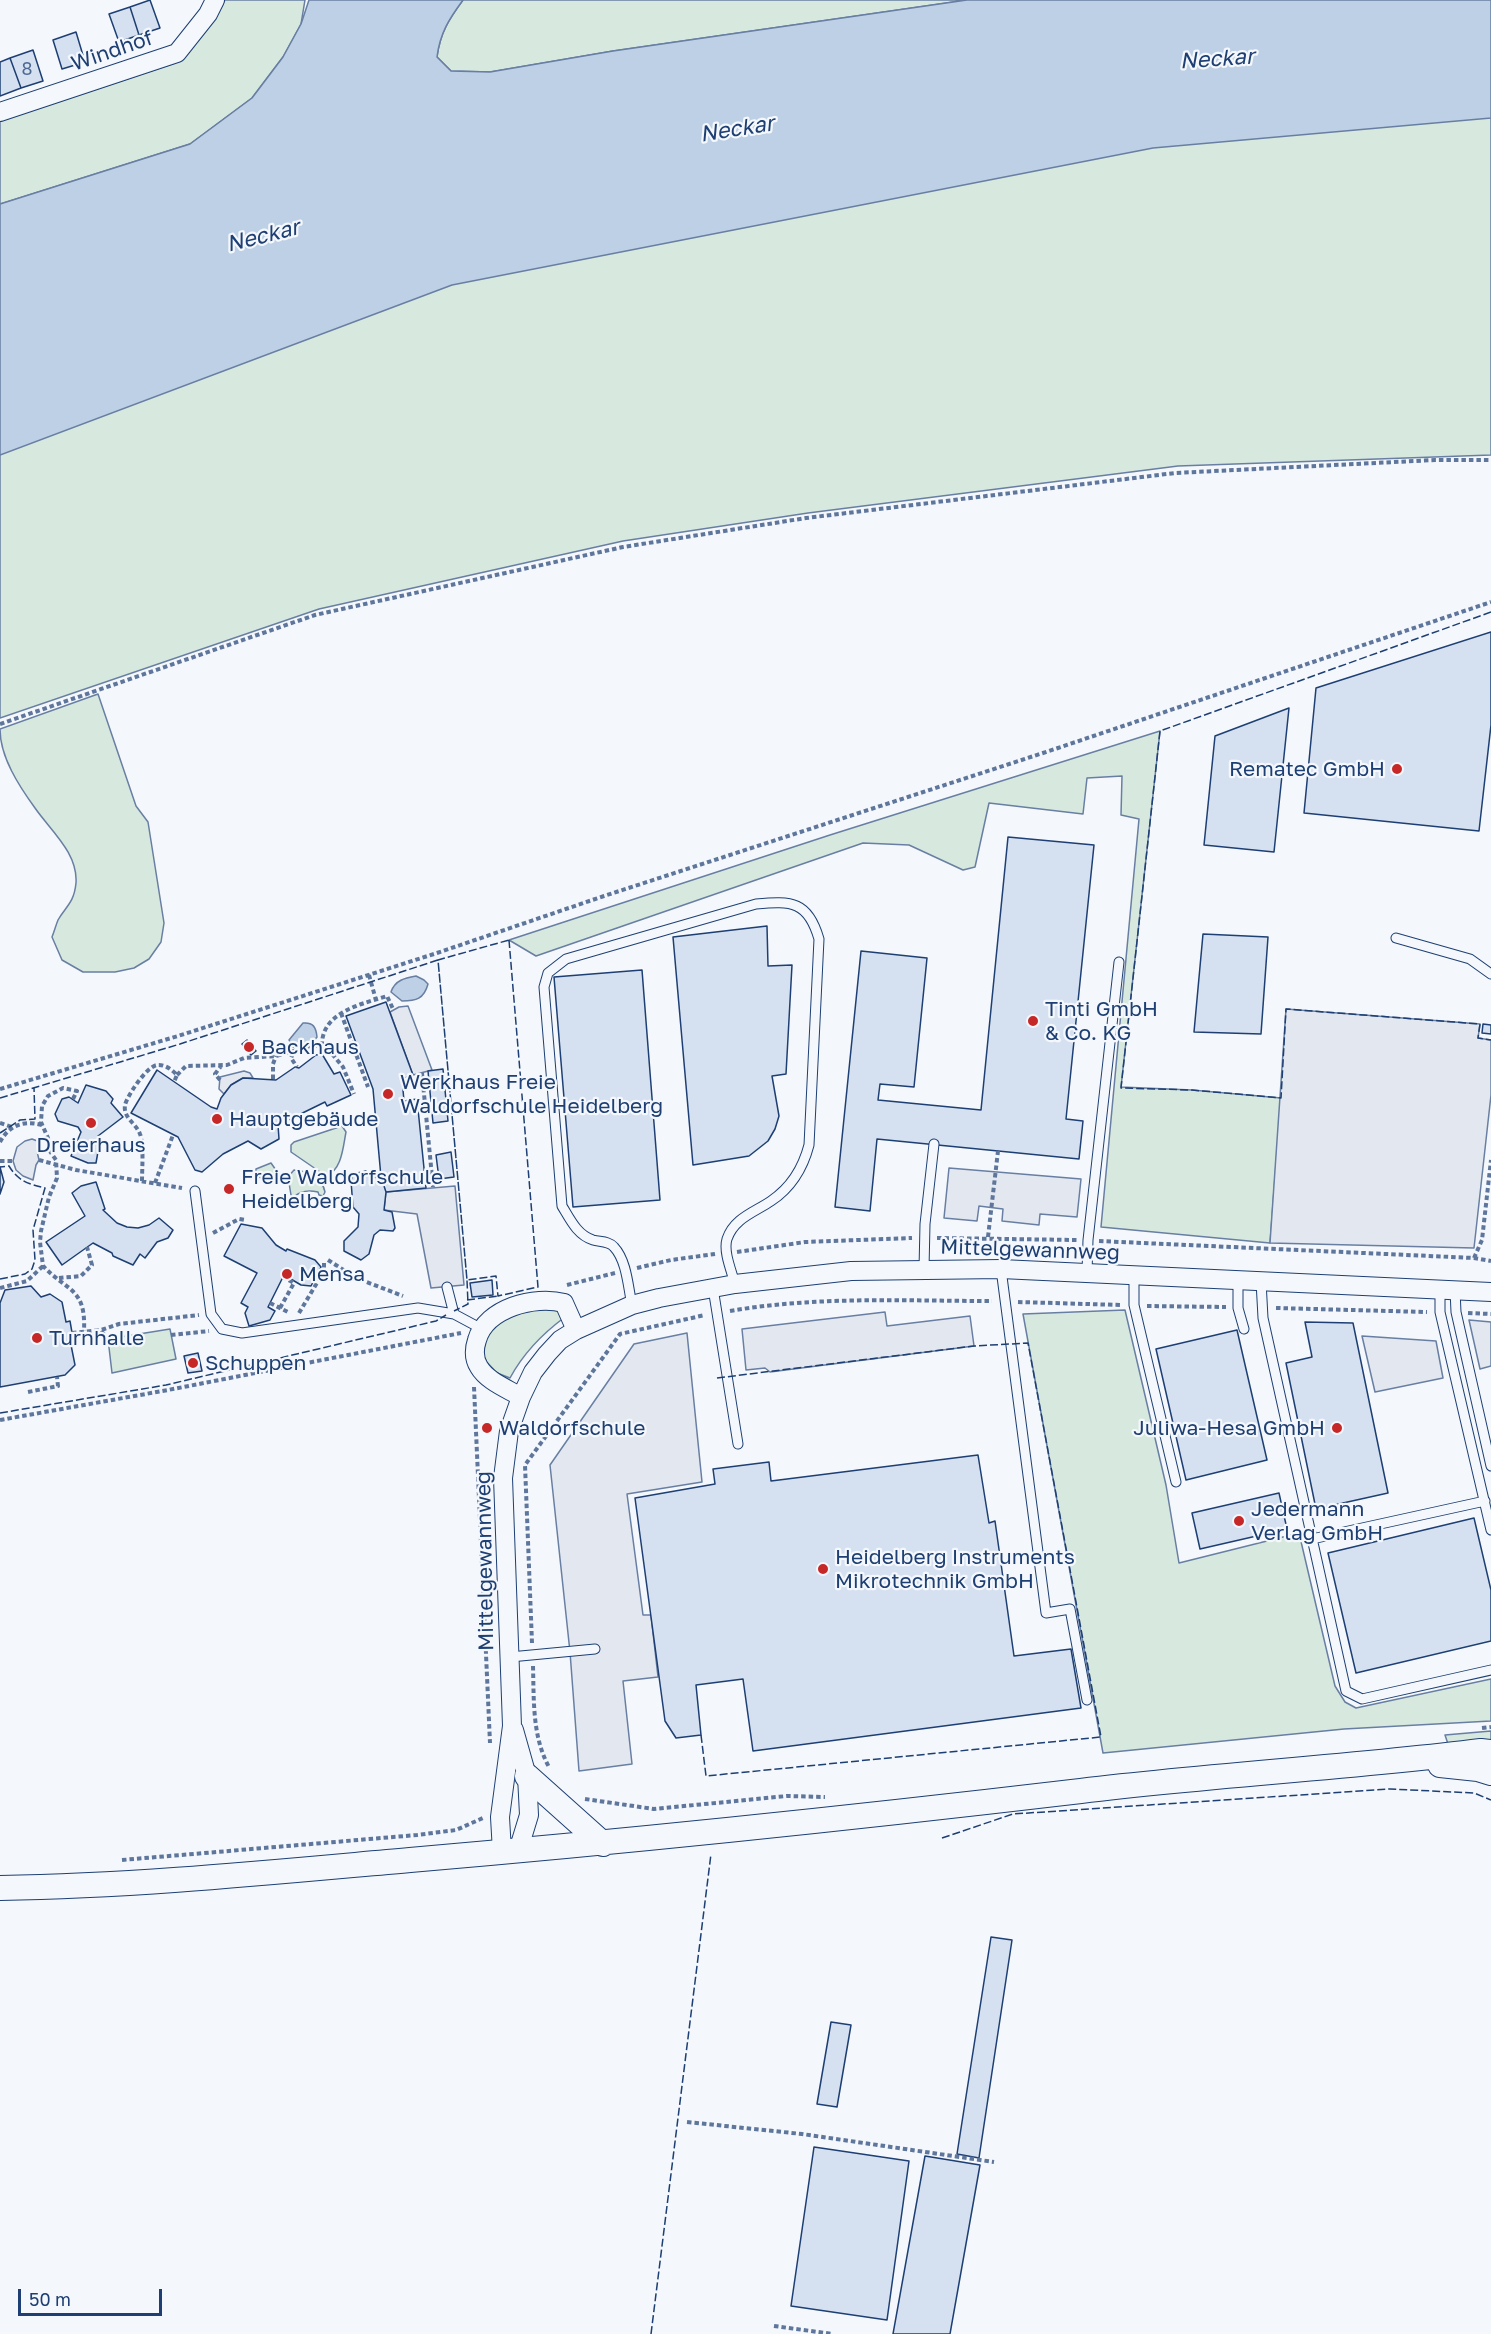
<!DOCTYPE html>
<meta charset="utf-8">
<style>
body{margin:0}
#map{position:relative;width:1491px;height:2334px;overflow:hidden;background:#f4f7fb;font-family:"Golos Text",sans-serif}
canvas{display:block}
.scale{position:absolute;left:18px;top:2289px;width:144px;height:27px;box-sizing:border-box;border:3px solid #1d3f73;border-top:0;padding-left:8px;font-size:18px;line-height:21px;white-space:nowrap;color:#1d3f73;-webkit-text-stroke:4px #f4f7fb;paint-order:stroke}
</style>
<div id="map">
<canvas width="1491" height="2334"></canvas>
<div class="scale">50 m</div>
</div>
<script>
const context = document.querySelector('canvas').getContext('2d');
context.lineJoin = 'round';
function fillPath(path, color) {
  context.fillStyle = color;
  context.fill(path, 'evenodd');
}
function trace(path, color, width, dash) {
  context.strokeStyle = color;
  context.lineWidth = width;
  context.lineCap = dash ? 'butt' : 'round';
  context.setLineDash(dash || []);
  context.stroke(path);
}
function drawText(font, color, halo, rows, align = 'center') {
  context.font = font + ' "Golos Text",sans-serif';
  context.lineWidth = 4.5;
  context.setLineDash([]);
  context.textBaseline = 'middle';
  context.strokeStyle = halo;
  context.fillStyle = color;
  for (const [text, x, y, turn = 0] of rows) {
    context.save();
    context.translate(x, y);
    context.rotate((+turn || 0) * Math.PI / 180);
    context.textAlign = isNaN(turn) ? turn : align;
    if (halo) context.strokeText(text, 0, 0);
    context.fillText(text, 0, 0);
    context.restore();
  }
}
const green = new Path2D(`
 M225,0H305L301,24L283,57L252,98L190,144L0,204V121L175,63C195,45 213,25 225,0Z
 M463,0H967L613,51L490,72L451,71L437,57C440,33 449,19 463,0Z
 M1491,27V455L1178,466L808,513L623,541L319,609L0,718V323Z
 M98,694L136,806L148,822L164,923L161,942L149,959L134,968L115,972H83L62,960L52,937C54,932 56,925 58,920C66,906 74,903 76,883C78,853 51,831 35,808C19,786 0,757 0,729Z
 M1160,731L1121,1087L1192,1090L1281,1098L1270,1243L1101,1227L1139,819L1121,815L1122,776L1087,778L1083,814L989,803L975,867L963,870L909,845L863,843L536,956L509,940L830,835Z
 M342,1126L346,1132C343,1147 342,1170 326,1176L291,1152V1145L294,1142Z
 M271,1163L278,1173L276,1179L268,1182L256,1175V1169Z
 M294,1170C308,1171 322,1177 325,1192L323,1196L319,1195L318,1192C309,1190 301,1190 294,1197L291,1195L288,1177Z
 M543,1307L559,1309L565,1317C542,1334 524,1352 510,1378L497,1373L483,1358L486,1333L503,1318Z
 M1125,1310L1166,1485L1179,1563L1299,1533L1335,1686L1345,1702L1356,1708L1491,1679V1721L1344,1729L1103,1753L1023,1314Z
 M170,1329L176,1359L112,1373L108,1339Z
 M1491,1731V1743L1448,1744L1445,1735Z`);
const parking = new Path2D(`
 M408,1006L432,1070L413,1075L390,1012L399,1007Z
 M1286,1009L1480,1024L1478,1038L1491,1040V1095L1474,1248L1270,1243Z
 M244,1071L250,1073L253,1078H243L231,1085L224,1094L219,1089L220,1077Z
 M32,1139L40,1142L37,1151L39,1160L36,1165L33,1180L23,1176L16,1170L13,1161L17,1147L25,1141Z
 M949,1168L1081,1179L1077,1217L1040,1214L1039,1225L1002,1221L1003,1209L979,1206L977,1221L944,1218Z
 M455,1186L464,1285L431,1288L417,1214L384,1210L386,1192Z
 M885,1312L887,1326L970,1316L974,1346L770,1372L765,1368L746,1370L742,1329Z
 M1469,1320L1491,1322V1366L1480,1369Z
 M687,1333L702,1482L627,1494L643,1615H651L658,1677L623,1681L632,1764L579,1771L570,1652L550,1465L634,1344Z
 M1362,1336L1436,1341L1443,1378L1375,1392Z`);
const water = new Path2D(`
 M309,0H463C449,19 440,33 437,57L451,71L490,72L613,51L967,0H1491V118L1153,148L452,285L0,455V204L190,144L252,98L283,57L301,24Z
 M416,976L424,980L428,984C424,999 416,1001 402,1001L391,992C395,980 405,978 416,976Z
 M303,1023C313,1022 316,1027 317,1037C312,1044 301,1049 293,1047L289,1040Z`);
const building = new Path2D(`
 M150,0L160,28L139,35L130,7Z
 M130,7L139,35L119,42L109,14Z
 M76,32L85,62L62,69L53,40Z
 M33,50L43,81L21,88L10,58Z
 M10,58L21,88L0,96V62Z
 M1491,632V725L1479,831L1304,813L1316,688Z
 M1289,708L1274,852L1204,845L1215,736Z
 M1008,837L1094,845L1066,1119L1083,1121L1079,1159L877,1139L870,1211L835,1207L861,951L927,958L914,1087L880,1084L878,1100L981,1110Z
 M767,926L768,966L792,965L786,1074L772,1076L779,1116L775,1129L768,1141L749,1156L693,1165L673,937Z
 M1203,934L1268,937L1261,1034L1194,1032Z
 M642,970L660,1200L573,1207L554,977Z
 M386,1002L413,1075L402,1079L404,1101L417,1099L426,1188L386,1192L381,1177L373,1089L346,1016Z
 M1483,1024L1491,1025V1034L1482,1033Z
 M247,1040L256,1051L251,1055L242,1044Z
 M322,1054L334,1074L340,1072L351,1095L327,1106L325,1102L278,1125L279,1139L261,1149L248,1141L223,1154L202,1172L195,1170L178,1137L131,1113L157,1070L211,1107L217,1109L221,1098L231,1085L243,1078L276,1080L295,1067L299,1068L316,1055Z
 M443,1069L448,1121L433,1123L428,1071Z
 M86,1085L106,1091L113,1099L111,1103L123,1117L98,1136L99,1146L96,1163H88L71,1156L81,1132L78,1127L58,1121L55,1114L62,1099L69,1097L78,1103Z
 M451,1152L454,1177L439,1179L436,1155Z
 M0,1167L4,1182L0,1194Z
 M366,1171L371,1177H381L386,1192L384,1210L392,1212L395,1228L393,1231L380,1230L374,1235L369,1254L361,1260L344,1251V1241L358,1227L359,1214L353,1207L351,1181L353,1174Z
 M96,1182L105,1209L103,1210L117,1223L127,1227L138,1228L149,1225L159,1218L173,1230L168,1238L157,1242L145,1258L140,1254L133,1265L113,1256L112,1253L93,1243L62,1265L46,1242L85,1216L72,1193L81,1186Z
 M241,1224L262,1228L276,1245L286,1251L287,1249L315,1260L321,1267L311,1286L301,1285L284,1275L268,1307L275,1311L270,1320L249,1326L245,1313L248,1307L241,1303L257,1273L224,1256Z
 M492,1280L493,1295L472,1297L470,1283Z
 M31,1286L41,1297L50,1294L62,1302L66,1322L70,1321L74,1344L71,1345L75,1365L65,1375L0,1387V1303L5,1290Z
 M1305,1322L1353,1323L1388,1493L1316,1509L1286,1363L1312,1357Z
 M1237,1330L1267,1460L1186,1480L1156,1349Z
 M198,1353L202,1371L188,1373L184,1356Z
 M978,1455L989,1523L995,1521L1014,1656L1071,1649L1081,1708L753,1751L743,1679L696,1685L701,1735L676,1738L665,1721L635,1498L715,1484L713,1469L769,1462L771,1481Z
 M1279,1493L1287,1529L1200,1549L1192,1513Z
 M1474,1518L1491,1590V1641L1356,1673L1328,1553Z
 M991,1937L1012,1940L979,2158L957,2154Z
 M831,2022L851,2025L837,2107L817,2104Z
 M814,2147L909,2161L887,2320L791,2306Z
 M925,2156L980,2165L950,2334H893Z`);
const path = new Path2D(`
 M0,724L315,615L623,547L806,518L1175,473L1435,460H1491
 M369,975L376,1000
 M341,1013L368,1087
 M322,1046C321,1012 362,1004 387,996L393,1009
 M293,1053L291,1058L297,1067
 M422,1073L433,1187
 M177,1075L186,1066L227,1065L244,1058L276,1056L314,1045L322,1046L328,1049L343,1067L354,1094
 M273,1079V1064L276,1056
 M220,1080L215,1074L221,1066
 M0,1089L178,1036L437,953L604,896L1043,753L1491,602
 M73,1099L77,1091L63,1088L48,1096L42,1106L41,1122L48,1138L49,1150L56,1160L57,1178L49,1197L41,1231L40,1242L43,1266C68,1292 86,1288 84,1331
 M0,1123L12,1127
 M0,1142C9,1125 24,1120 42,1125
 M39,1160L76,1170L182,1188
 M0,1161H13
 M142,1181C142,1169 144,1144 140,1134C136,1123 123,1118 125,1105C127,1096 147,1066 157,1065C165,1064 172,1070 177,1075L174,1082
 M155,1183L173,1135
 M213,1233L239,1219L245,1220
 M988,1237L998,1151
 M937,1238L1077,1240
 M1099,1241L1474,1258L1491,1261
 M737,1252L805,1242L912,1238
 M1474,1258L1482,1240L1491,1160
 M328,1260L356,1278L403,1296
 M637,1268L671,1260L715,1254
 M59,1278L81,1276L92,1265L87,1247
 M567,1285L615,1273
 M0,1288L27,1281L43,1266
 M1018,1302L1121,1305
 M270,1303L288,1312
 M1147,1306L1226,1307
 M280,1308L294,1283L283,1277
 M1276,1308L1427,1312
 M730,1311C816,1296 906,1301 992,1301
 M299,1313L324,1271V1263
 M1468,1313L1491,1314
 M101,1331L108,1339
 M72,1333L101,1330L119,1324L199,1315
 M171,1335L209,1331
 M474,1387L490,1743
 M28,1392L58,1386L57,1377
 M0,1420L168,1390L461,1333
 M532,1643L525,1465L620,1334L705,1315
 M533,1666C534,1700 532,1736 549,1767
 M1482,1728L1491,1727
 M585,1799L654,1809L787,1796L825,1797
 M122,1860L417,1835L456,1830L483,1818
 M687,2122L802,2134L994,2162
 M774,2326L833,2334`);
const service = new Path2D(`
 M1396,938L1470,959L1491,974
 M195,1191L211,1314L222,1329L242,1333L418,1308L454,1314L482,1329
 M924,1269L925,1224L934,1144
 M1001,1269L1046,1613L1070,1609L1087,1700
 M1087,1273L1088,1240L1119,962
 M1134,1275V1305L1176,1482
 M1238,1280V1308L1244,1329
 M1261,1281L1263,1318L1346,1691L1362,1699L1491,1670
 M447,1287L454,1314
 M713,1288L738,1444
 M1440,1289V1312L1491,1530
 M1455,1290L1456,1312L1491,1466
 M632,1305C628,1287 627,1261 614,1247C609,1241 600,1242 593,1240C577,1235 570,1219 562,1206L544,987L548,973L566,959L756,904C792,901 808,901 819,939L809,1145C803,1168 792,1187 771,1201C755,1212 734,1218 727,1239C723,1252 732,1272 735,1284
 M1312,1539L1485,1501
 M510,1657L595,1649`);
const minor = new Path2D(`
 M0,112L177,53L208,14L215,0
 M521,1397C508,1389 487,1381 479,1367C474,1359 474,1349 477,1340C486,1308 535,1295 564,1303L576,1330
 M514,1730L527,1776L529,1815L518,1851
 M502,1852L500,1817L512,1726L503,1478L509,1431L521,1397L533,1372L547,1354L560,1340L576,1330L632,1305L659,1298L735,1284L851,1271L1001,1269L1491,1292`);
const secondary = new Path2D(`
 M1440,1765L1478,1769L1491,1773
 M527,1776L603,1844
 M0,1888C136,1886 274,1872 410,1860C631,1841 851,1818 1072,1792C1208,1775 1345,1768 1481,1751L1491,1752`);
const fence = new Path2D(`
 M1491,612L1160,731L1121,1088L1192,1090L1281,1098L1286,1009L1480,1024L1478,1038L1491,1040
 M509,940L538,1287L498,1296L496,1276L467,1280L438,960Z
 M0,1098L180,1044L438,960L467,1280L468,1304L454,1311
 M0,1133L20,1120L35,1119L34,1088
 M0,1279L25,1274L32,1269L35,1260L33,1230L45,1188C28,1184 18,1181 9,1166L0,1167
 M467,1300L498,1296
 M0,1413L166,1385L436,1321L446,1315
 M701,1735L706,1776L1101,1737L1028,1343L974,1346L717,1378
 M942,1838L1013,1814L1390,1789L1474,1793L1491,1800
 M651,2334L711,1854`);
const markers = [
 [1397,769,6,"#c62828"],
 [1033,1021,6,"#c62828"],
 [249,1047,6,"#c62828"],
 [388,1094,6,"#c62828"],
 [217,1119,6,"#c62828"],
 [91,1123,6,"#c62828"],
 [229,1189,6,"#c62828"],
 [287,1274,6,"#c62828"],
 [37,1338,6,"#c62828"],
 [193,1363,6,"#c62828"],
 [487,1428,6,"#c62828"],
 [1337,1428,6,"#c62828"],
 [1239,1521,6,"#c62828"],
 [823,1569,6,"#c62828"]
];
const numberNames = [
 ["8",27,69]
];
const streetNames = [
 ["Windhof",112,51,-19],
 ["Mittelgewannweg",1030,1250,2],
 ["Mittelgewannweg",485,1561,-91]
];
const poiNames = [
 ["Rematec GmbH",1385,769,"right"],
 ["Tinti GmbH",1045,1009],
 ["& Co. KG",1045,1033],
 ["Backhaus",261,1047],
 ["Werkhaus Freie",400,1082],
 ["Waldorfschule Heidelberg",400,1106],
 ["Hauptgebäude",229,1119],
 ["Dreierhaus",91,1145,"center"],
 ["Freie Waldorfschule",241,1177],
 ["Heidelberg",241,1201],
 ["Mensa",299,1274],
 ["Turnhalle",49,1338],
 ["Schuppen",205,1363],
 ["Waldorfschule",499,1428],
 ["Juliwa-Hesa GmbH",1325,1428,"right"],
 ["Jedermann",1251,1509],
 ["Verlag GmbH",1251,1533],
 ["Heidelberg Instruments",835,1557],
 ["Mikrotechnik GmbH",835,1581]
];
const waterNames = [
 ["Neckar",1217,59,-4],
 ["Neckar",737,129,-9],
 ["Neckar",263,236,-14]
];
fillPath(green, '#d7e8df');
trace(green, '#687fa3', 1.5);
fillPath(parking, '#e3e8f0');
trace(parking, '#687fa3', 1.5);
fillPath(water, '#bed0e5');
trace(water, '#687fa3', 1.5);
fillPath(building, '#d5e0f0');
trace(building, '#1d3f73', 1.5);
trace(service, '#1d3f73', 11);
trace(minor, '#1d3f73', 20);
trace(secondary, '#1d3f73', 26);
trace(path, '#5e769c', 4, [4.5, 3]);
trace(service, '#f4f7fb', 9);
trace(minor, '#f4f7fb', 18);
trace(secondary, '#f4f7fb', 24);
trace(fence, '#1d3f73', 1.5, [8, 3]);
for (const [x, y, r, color] of markers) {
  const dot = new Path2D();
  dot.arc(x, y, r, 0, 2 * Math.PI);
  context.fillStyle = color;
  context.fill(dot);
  trace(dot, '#f4f7fb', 2);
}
drawText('18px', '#4b6792', null, numberNames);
drawText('21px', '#1d3f73', '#f4f7fb', streetNames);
drawText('21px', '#1d3f73', '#f4f7fb', poiNames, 'left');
drawText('italic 22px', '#1d3f73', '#f4f7fb', waterNames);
</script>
